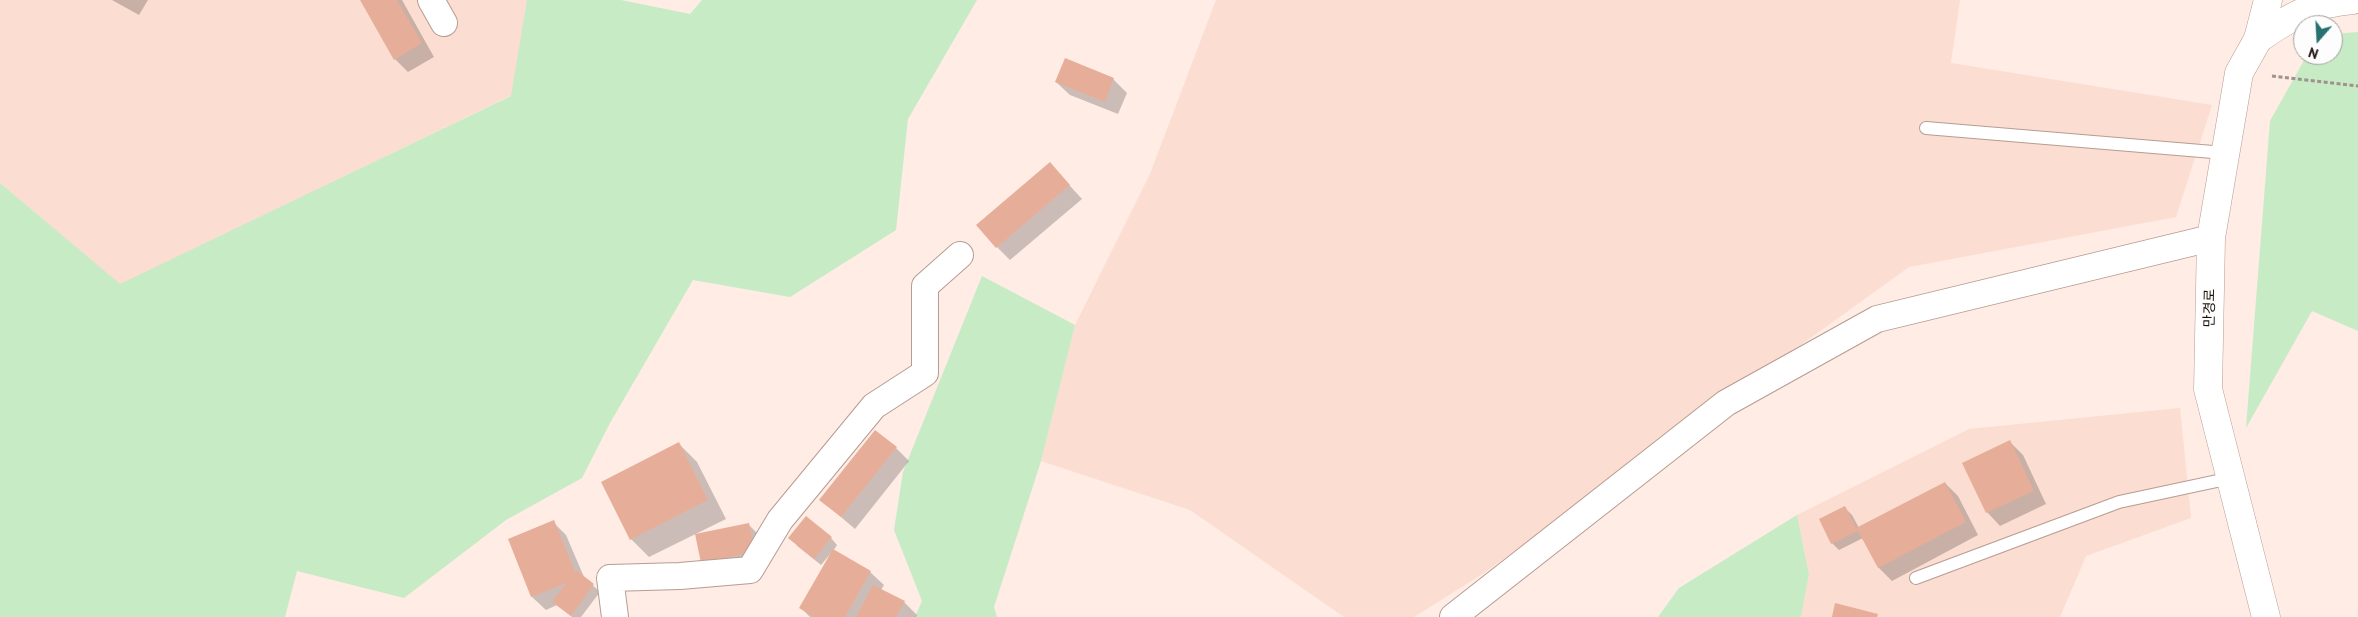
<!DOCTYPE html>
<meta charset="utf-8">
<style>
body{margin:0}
#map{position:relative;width:2358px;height:617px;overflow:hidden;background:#feece5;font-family:"PT Sans",sans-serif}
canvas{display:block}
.north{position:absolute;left:2293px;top:15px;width:50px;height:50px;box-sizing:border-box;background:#fdfdfd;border:1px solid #a29e9c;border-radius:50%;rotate:199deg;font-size:14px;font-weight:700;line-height:20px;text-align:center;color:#190f0b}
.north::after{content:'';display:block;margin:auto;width:18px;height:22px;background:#27716f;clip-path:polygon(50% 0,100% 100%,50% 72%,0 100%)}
</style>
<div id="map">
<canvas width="2358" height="617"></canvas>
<div class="north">N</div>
</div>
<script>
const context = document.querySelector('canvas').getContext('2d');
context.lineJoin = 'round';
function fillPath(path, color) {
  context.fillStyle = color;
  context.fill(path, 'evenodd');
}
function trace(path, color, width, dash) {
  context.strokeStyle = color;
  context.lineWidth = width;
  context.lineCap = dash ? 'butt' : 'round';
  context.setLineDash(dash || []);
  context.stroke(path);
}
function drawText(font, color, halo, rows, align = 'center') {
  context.font = font + ' "PT Sans","Noto Sans KR",sans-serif';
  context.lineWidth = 4.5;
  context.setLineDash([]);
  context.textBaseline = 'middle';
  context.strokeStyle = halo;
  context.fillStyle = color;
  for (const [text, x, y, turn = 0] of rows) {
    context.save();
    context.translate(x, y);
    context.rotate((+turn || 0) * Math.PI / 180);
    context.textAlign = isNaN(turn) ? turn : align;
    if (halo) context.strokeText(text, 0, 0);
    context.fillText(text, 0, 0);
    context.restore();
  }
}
const built = new Path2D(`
 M0,0H527L512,95L120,285L0,183Z
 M1216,0H1960L1951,63L2212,105L2176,217L1909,267L1484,573L1414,617H1344L1190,510L1041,461L1075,325L1150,174Z
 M2180,408L2191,518L2086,556L2060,617H1801L1809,575L1797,515L1969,429Z`);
const green = new Path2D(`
 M527,0H621L690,14L702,0H977L908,119L896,230L790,297L693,280L610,423L582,478L506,520L404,598L297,571L285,617H0V183L120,284L511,96Z
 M2358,32V331L2312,311L2246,428L2270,121L2307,55H2333V34Z
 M982,276L1075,325L1041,461L994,607L997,617H915L922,601L894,530L903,472Z
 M1797,515L1809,575L1801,617H1658L1679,588Z`);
const shadow = new Path2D(`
 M112,0H148L139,15Z
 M361,0H402L434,57L408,72L395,59Z
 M1113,79L1127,93L1118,114L1070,95L1056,82Z
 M1050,164L1082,199L1010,260L997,247Z
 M2010,442L2023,455L2046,504L2000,526L1987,512Z
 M679,444L697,462L726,519L649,557L631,539Z
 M896,448L909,461L855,529L821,500Z
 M1945,483L1958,496L1978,535L1892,581L1879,568L1863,538L1839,550L1832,543L1845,508L1852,515L1859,528Z
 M553,522L566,535L584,577L600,592L581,617H572L557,605L546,610L532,597L509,540Z
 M749,525L762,538L768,565L702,562Z
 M831,538L837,545L833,551L870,572L884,585L881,590L904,602L917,615L916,617H810L801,608L832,552L821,565L796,545Z`);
const building = new Path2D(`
 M360,0H397L422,43L394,60Z
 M1065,58L1114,78L1105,102L1055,82Z
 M1050,162L1070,185L996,248L976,225Z
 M875,430L897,447L841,517L819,500Z
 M2010,440L2034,491L1986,513L1962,463Z
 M679,442L708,500L630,540L601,482Z
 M1945,482L1966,522L1878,568L1858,531L1831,544L1819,519L1845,506L1856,528Z
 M806,516L832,537L814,559L788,538Z
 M554,520L575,572L576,570L594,584L571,616L552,602L566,583L531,597L508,539Z
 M749,523L755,552L701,563L695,534Z
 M833,549L871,571L845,617H814L799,608Z
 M873,585L905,601L896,617H856Z
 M1835,603L1878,614L1877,617H1832Z`);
const path = new Path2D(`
 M2272,76L2358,86`);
const lane = new Path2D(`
 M1926,128L2225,153
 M1916,578L2119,502L2231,478`);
const street = new Path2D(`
 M431,0L444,23
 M615,617L610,578L680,576L750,570L780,520L874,406L925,373V286L960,255
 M1453,617L1726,403L1877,319L2211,238`);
const secondary = new Path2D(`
 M2266,617L2208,389L2211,238L2239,73L2258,39L2268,0`);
const highway = new Path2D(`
 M2258,39C2290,17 2313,3 2353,0`);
const streetNames = [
 ["만경로",2210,308,-89]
];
fillPath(built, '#fbddd1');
fillPath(green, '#c7ebc5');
fillPath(shadow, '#0003');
fillPath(building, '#e6ae98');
trace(lane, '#b79c91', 14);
trace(street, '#b79c91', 28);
trace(secondary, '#b79c91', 29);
trace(highway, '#b79c91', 29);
trace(path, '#9f918b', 3, [4, 2.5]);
trace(lane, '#fff', 12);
trace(street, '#fff', 26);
trace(secondary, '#fff', 28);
trace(highway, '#fff', 28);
drawText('14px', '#190f0b', '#fdfdfd', streetNames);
</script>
